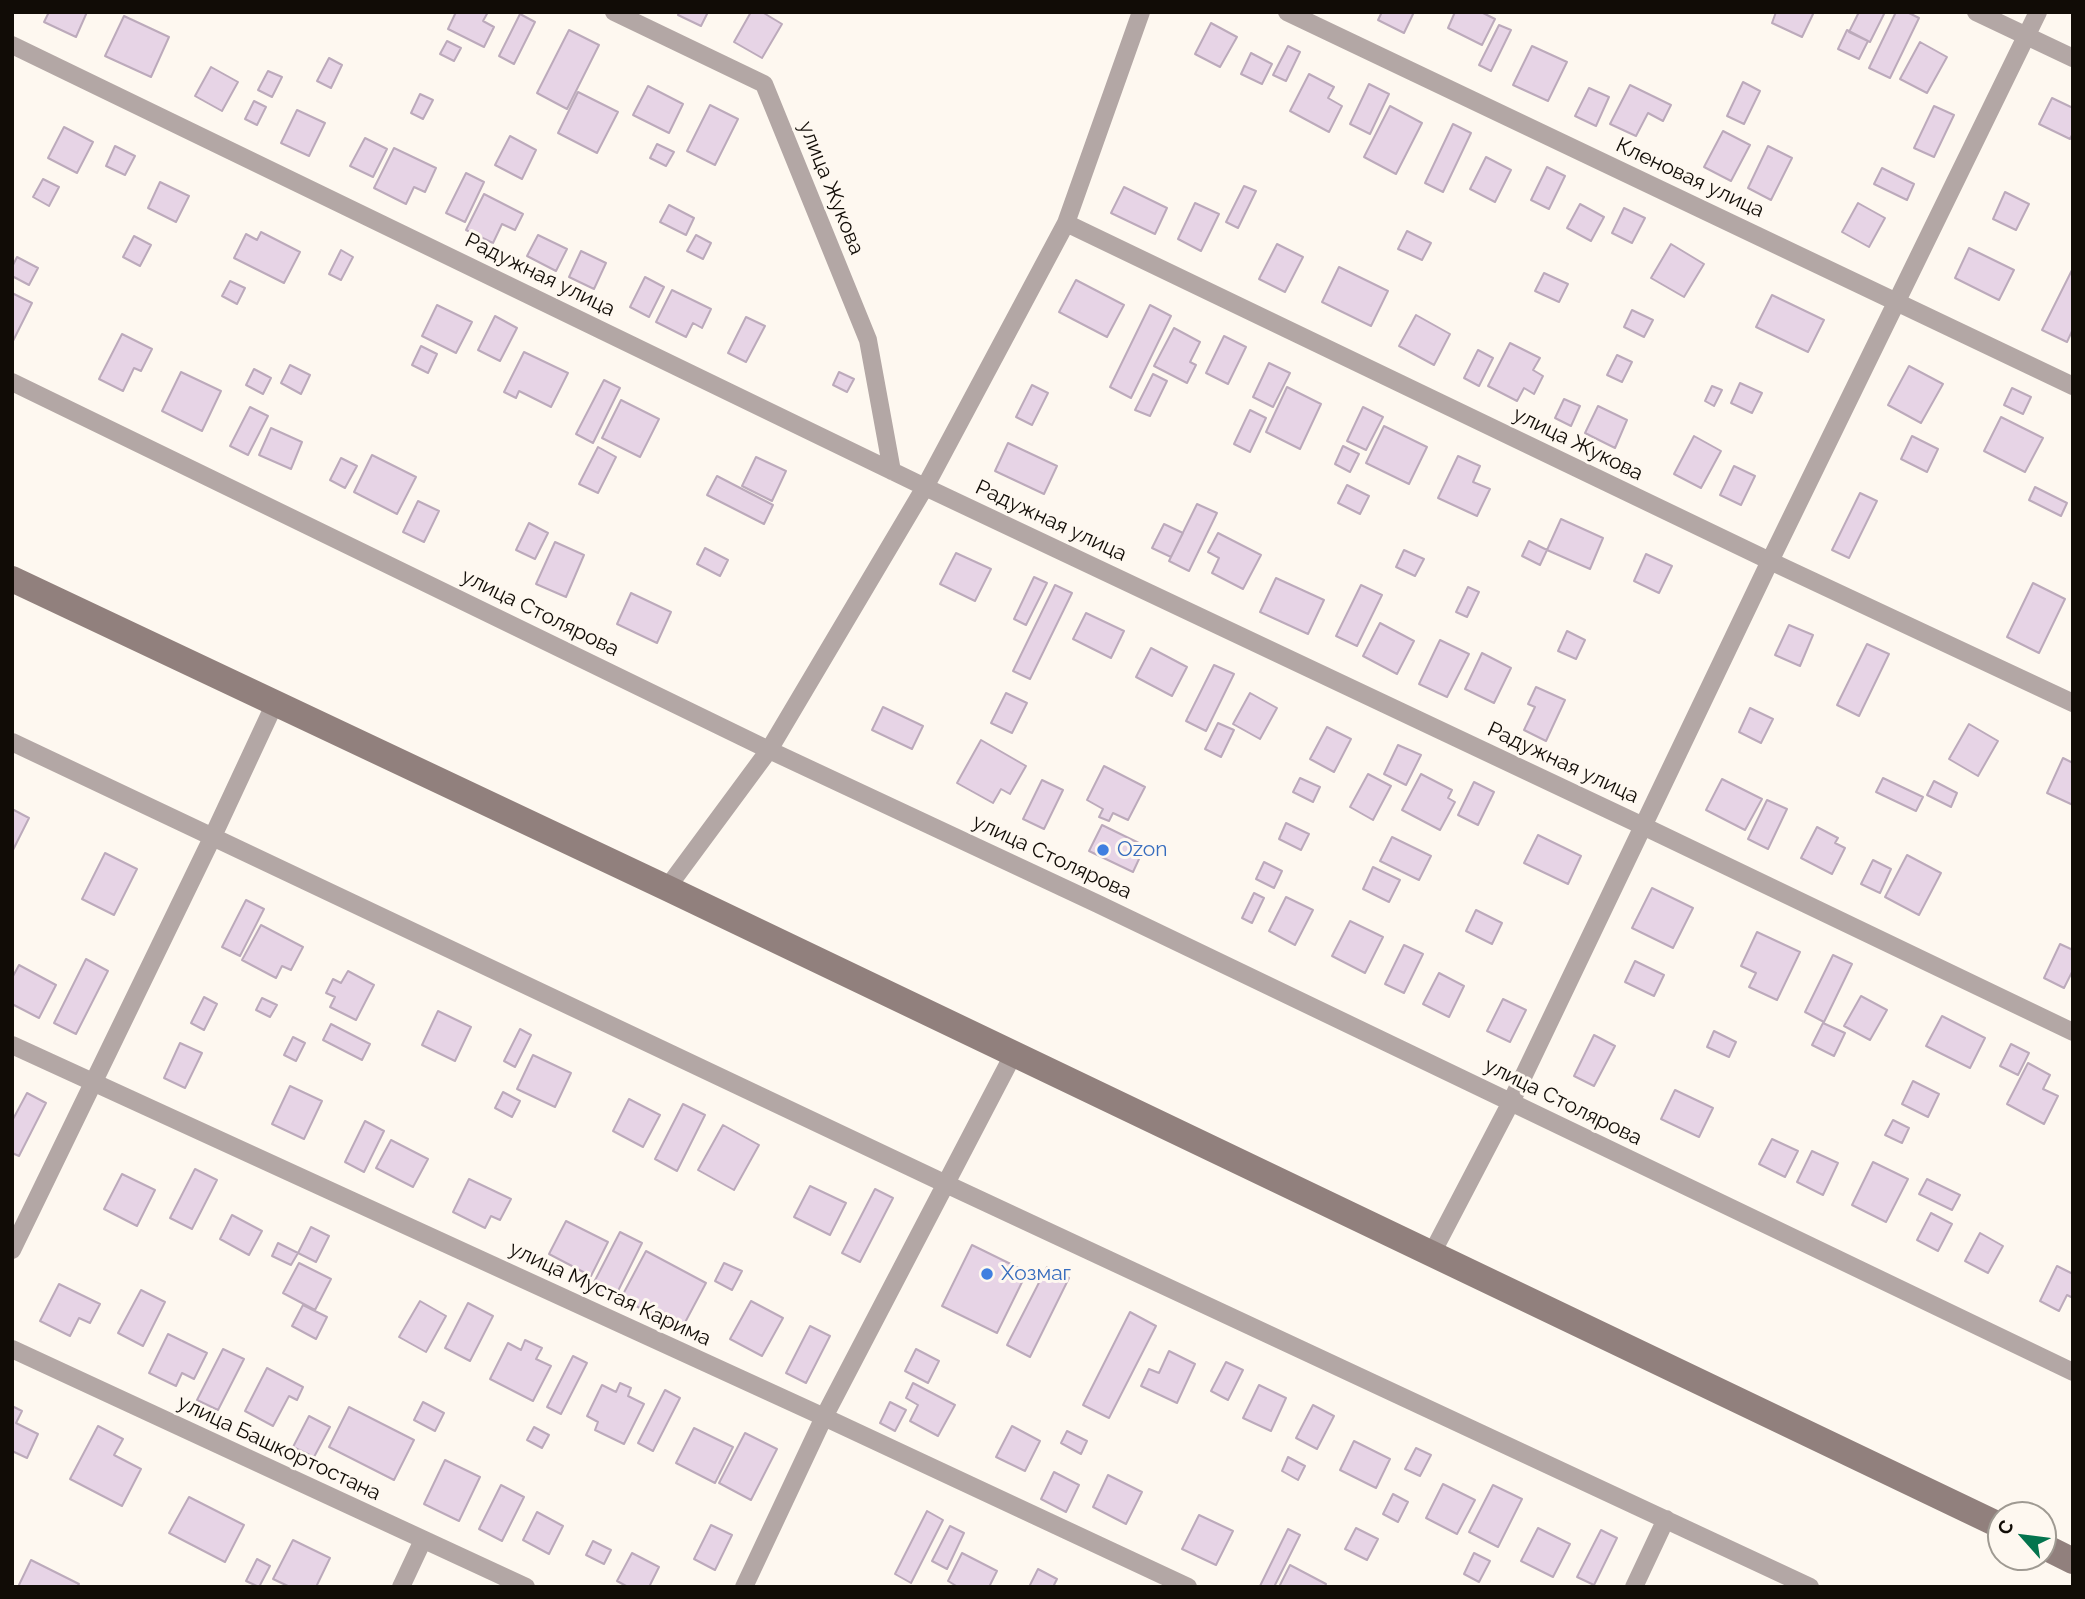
<!DOCTYPE html>
<meta charset="utf-8">
<style>
body{margin:0}
#map{position:relative;width:2085px;height:1599px;overflow:hidden;background:#fef8f0;font-family:Raleway,sans-serif}
canvas{display:block}
.frame{position:absolute;inset:0;border:14px solid #110c06;pointer-events:none}
.north{position:absolute;left:1987px;top:1501px;width:70px;height:70px;box-sizing:border-box;background:#fef8f0;border:2px solid #9f9a92;border-radius:50%;rotate:298deg;font-size:19px;font-weight:700;line-height:28px;text-align:center;color:#110c06}
.north::after{content:'';display:block;margin:auto;width:24px;height:32px;background:#04744e;clip-path:polygon(50% 0,100% 100%,50% 72%,0 100%)}
</style>
<div id="map">
<canvas width="2085" height="1599"></canvas>
<div class="frame"></div>
<div class="north">С</div>
</div>
<script>
const context = document.querySelector('canvas').getContext('2d');
context.lineJoin = 'round';
function fillPath(path, color) {
  context.fillStyle = color;
  context.fill(path, 'evenodd');
}
function trace(path, color, width, dash) {
  context.strokeStyle = color;
  context.lineWidth = width;
  context.lineCap = dash ? 'butt' : 'round';
  context.setLineDash(dash || []);
  context.stroke(path);
}
function drawText(font, color, halo, rows, align = 'center') {
  context.font = font + ' Raleway,sans-serif';
  context.lineWidth = 6;
  context.setLineDash([]);
  context.textBaseline = 'middle';
  context.strokeStyle = halo;
  context.fillStyle = color;
  for (const [text, x, y, turn = 0] of rows) {
    context.save();
    context.translate(x, y);
    context.rotate((+turn || 0) * Math.PI / 180);
    context.textAlign = isNaN(turn) ? turn : align;
    if (halo) context.strokeText(text, 0, 0);
    context.fillText(text, 0, 0);
    context.restore();
  }
}
const building = new Path2D(`
 M49,12H87L76,37L44,22Z
 M456,12H488L483,21L494,27L484,47L448,29Z
 M679,12H708L701,26L678,15Z
 M751,12H762L782,24L762,58L734,42Z
 M1382,12H1414L1404,33L1378,20Z
 M1455,12H1481L1495,19L1482,45L1448,28Z
 M1776,12H1814L1802,37L1772,23Z
 M1859,12H1885L1870,42L1849,32Z
 M1896,12H1907L1919,18L1890,78L1869,68Z
 M520,14L535,22L514,64L499,56Z
 M124,16L169,37L151,77L105,56Z
 M1211,23L1237,37L1220,67L1195,54Z
 M1499,25L1511,30L1491,71L1479,65Z
 M569,30L599,45L567,109L537,93Z
 M1847,30L1868,41L1859,59L1838,49Z
 M447,41L461,48L454,61L440,54Z
 M1920,42L1947,57L1927,93L1900,79Z
 M1288,46L1300,52L1286,81L1273,75Z
 M1532,46L1567,62L1548,101L1513,85Z
 M1251,53L1272,64L1262,84L1241,74Z
 M329,58L342,65L331,88L317,81Z
 M211,67L238,82L222,111L195,96Z
 M268,71L282,77L272,97L258,90Z
 M1309,74L1334,87L1328,98L1342,106L1329,132L1290,111Z
 M1743,82L1760,91L1744,124L1727,116Z
 M1369,84L1389,94L1370,134L1350,124Z
 M1630,85L1671,105L1663,121L1648,113L1636,136L1610,124Z
 M648,86L683,104L669,133L633,115Z
 M1589,88L1609,97L1596,126L1575,116Z
 M578,92L618,112L597,153L558,133Z
 M420,94L433,100L423,119L411,113Z
 M2052,98L2073,108V133L2070,139L2039,124Z
 M254,101L266,107L257,125L245,119Z
 M710,105L738,119L715,165L687,151Z
 M1390,106L1422,123L1396,174L1364,157Z
 M1934,106L1954,115L1934,157L1914,148Z
 M297,110L325,123L309,156L281,143Z
 M1453,124L1471,133L1443,192L1425,183Z
 M64,127L93,142L77,173L48,158Z
 M1723,131L1750,145L1731,181L1704,167Z
 M510,136L536,150L522,179L495,165Z
 M365,138L387,149L373,177L350,166Z
 M657,144L674,152L666,166L650,158Z
 M115,146L135,156L125,175L106,166Z
 M1768,146L1792,158L1771,200L1748,188Z
 M394,148L436,168L425,192L414,187L406,204L374,188Z
 M1486,157L1511,170L1495,202L1470,189Z
 M1547,167L1565,176L1549,209L1531,200Z
 M1882,168L1914,184L1907,200L1874,184Z
 M466,173L484,182L465,222L446,213Z
 M43,179L59,187L49,206L33,197Z
 M160,182L189,196L176,222L148,208Z
 M1244,186L1256,191L1238,228L1226,222Z
 M1124,187L1167,208L1155,234L1111,213Z
 M2005,192L2029,204L2016,230L1993,219Z
 M484,194L523,214L515,230L502,224L493,243L466,230Z
 M1195,203L1219,214L1201,251L1178,239Z
 M1858,203L1885,218L1869,247L1842,232Z
 M1580,204L1604,217L1591,241L1567,228Z
 M669,205L694,218L686,235L660,222Z
 M1624,208L1645,218L1632,243L1612,233Z
 M1407,231L1431,243L1422,260L1398,249Z
 M261,232L300,252L284,283L234,258L246,234L257,240Z
 M538,235L567,249L556,271L527,256Z
 M696,235L711,243L703,259L687,251Z
 M134,236L151,245L140,266L123,257Z
 M1277,244L1303,257L1285,292L1259,279Z
 M1671,244L1704,264L1684,297L1651,278Z
 M1969,248L2014,270L1999,300L1955,278Z
 M341,250L353,257L341,280L329,274Z
 M581,251L606,263L594,289L569,277Z
 M17,257L38,268L29,285L12,276V267Z
 M1339,267L1388,291L1371,326L1322,302Z
 M2073,268V329L2067,342L2042,330Z
 M1544,273L1568,284L1559,302L1535,291Z
 M645,277L664,287L649,317L630,307Z
 M1076,280L1124,305L1107,337L1059,312Z
 M230,281L245,288L237,304L222,296Z
 M672,290L711,309L702,328L693,323L686,337L656,322Z
 M12,293L32,303L13,341L12,340Z
 M1772,295L1824,320L1808,352L1756,327Z
 M437,305L472,322L456,353L422,336Z
 M1150,305L1171,316L1131,398L1110,387Z
 M1632,310L1653,320L1644,337L1624,327Z
 M1416,315L1450,334L1434,365L1399,346Z
 M495,316L517,328L500,361L478,350Z
 M746,317L765,326L746,362L728,353Z
 M1174,328L1200,342L1190,362L1196,365L1187,383L1154,366Z
 M122,334L152,349L141,371L134,368L123,391L99,379Z
 M1224,336L1246,347L1228,384L1206,373Z
 M1510,343L1540,358L1533,370L1543,376L1534,394L1524,388L1517,401L1488,386Z
 M421,346L437,354L428,373L412,365Z
 M1478,350L1493,358L1479,386L1464,378Z
 M524,352L568,373L551,407L519,391L516,398L504,392Z
 M1617,355L1632,362L1622,382L1607,375Z
 M1269,363L1290,373L1273,407L1253,397Z
 M290,365L310,375L301,394L281,383Z
 M1909,366L1943,384L1921,423L1888,405Z
 M254,369L271,378L263,394L246,385Z
 M181,372L221,391L202,431L162,411Z
 M839,372L854,379L847,392L833,385Z
 M1153,374L1167,381L1150,416L1135,410Z
 M604,380L620,388L593,443L576,434Z
 M1740,383L1762,393L1752,413L1731,403Z
 M1032,385L1048,393L1032,425L1016,417Z
 M1712,386L1722,390L1714,406L1705,401Z
 M1287,387L1321,404L1300,449L1266,432Z
 M2012,388L2031,397L2023,414L2004,405Z
 M1564,399L1580,406L1571,426L1555,418Z
 M621,400L659,419L640,457L602,438Z
 M1598,406L1627,420L1615,448L1585,433Z
 M250,407L268,416L248,455L230,446Z
 M1363,407L1383,417L1366,450L1347,441Z
 M1250,410L1266,418L1250,452L1234,444Z
 M2001,417L2043,438L2025,472L1984,451Z
 M1384,426L1427,447L1409,484L1366,463Z
 M271,428L302,442L291,469L259,455Z
 M1694,436L1721,451L1701,488L1674,474Z
 M1912,436L1938,449L1927,472L1901,459Z
 M1008,443L1057,466L1044,494L995,471Z
 M1343,446L1359,454L1350,472L1335,464Z
 M598,447L616,457L598,493L579,484Z
 M372,455L416,477L397,514L354,492Z
 M1458,456L1480,466L1473,482L1490,489L1477,516L1438,498Z
 M756,457L786,471L772,501L742,486Z
 M341,458L357,466L345,488L330,480Z
 M1734,466L1755,476L1741,505L1720,495Z
 M717,476L773,505L764,524L707,495Z
 M1347,485L1369,496L1360,514L1338,503Z
 M2035,487L2067,503L2061,516L2029,500Z
 M1860,493L1877,501L1849,558L1832,550Z
 M418,501L439,511L424,542L403,532Z
 M1197,504L1217,513L1189,571L1169,561Z
 M1561,519L1603,538L1590,569L1547,550Z
 M529,523L548,533L535,559L516,550Z
 M1164,524L1183,533L1171,557L1152,548Z
 M1218,533L1261,555L1243,589L1212,573L1219,558L1208,552Z
 M1529,541L1547,550L1540,565L1522,556Z
 M555,542L584,555L566,597L536,584Z
 M705,548L728,560L720,576L697,564Z
 M1404,550L1424,559L1415,576L1396,567Z
 M956,553L991,569L975,601L940,584Z
 M1646,554L1672,566L1659,593L1634,581Z
 M1034,577L1047,583L1026,625L1014,619Z
 M1276,578L1324,600L1308,634L1260,612Z
 M2033,583L2065,599L2039,653L2007,637Z
 M1055,585L1072,593L1030,679L1013,671Z
 M1361,585L1382,595L1357,646L1336,636Z
 M1468,587L1479,592L1467,617L1456,612Z
 M631,593L671,612L657,643L617,624Z
 M1086,613L1124,631L1111,658L1073,639Z
 M1380,623L1414,641L1397,674L1363,656Z
 M1789,625L1813,635L1800,666L1775,655Z
 M1567,631L1585,640L1576,659L1558,651Z
 M1440,640L1469,654L1447,697L1419,684Z
 M1867,644L1889,654L1859,716L1837,705Z
 M1151,648L1187,667L1172,696L1136,677Z
 M1482,653L1511,668L1494,703L1465,689Z
 M1214,665L1234,674L1206,731L1186,721Z
 M1536,687L1565,700L1546,741L1524,730L1535,707L1528,704Z
 M1006,693L1027,703L1012,733L991,723Z
 M1250,693L1277,708L1260,739L1233,724Z
 M883,707L923,726L912,749L872,730Z
 M1750,708L1773,719L1761,743L1739,732Z
 M1218,723L1234,730L1221,757L1205,749Z
 M1969,724L1998,741L1978,776L1949,759Z
 M1327,727L1351,739L1334,772L1310,759Z
 M981,740L1026,766L1010,794L1001,789L993,803L957,783Z
 M1398,745L1421,755L1406,785L1384,774Z
 M2063,758L2073,763V805L2047,793Z
 M1104,766L1145,787L1128,820L1113,813L1109,821L1099,817L1103,809L1087,800Z
 M1368,774L1391,786L1373,820L1350,807Z
 M1421,774L1452,790L1448,798L1455,802L1440,830L1402,810Z
 M1300,778L1320,787L1313,802L1293,792Z
 M1883,778L1923,797L1916,811L1876,792Z
 M1722,779L1762,799L1745,830L1706,810Z
 M1042,780L1063,790L1044,829L1023,819Z
 M1934,781L1957,793L1951,807L1927,795Z
 M1474,782L1494,792L1478,825L1458,815Z
 M1767,800L1787,809L1768,849L1748,839Z
 M12,809L29,818L12,852Z
 M1286,823L1309,834L1301,850L1279,839Z
 M1102,825L1145,846L1133,872L1089,851Z
 M1817,827L1838,838L1835,843L1845,848L1832,874L1801,858Z
 M1538,835L1581,856L1568,884L1524,863Z
 M1392,837L1431,856L1419,880L1380,861Z
 M105,853L137,869L114,915L82,899Z
 M1907,855L1941,873L1919,915L1885,897Z
 M1873,860L1891,869L1880,893L1861,884Z
 M1264,862L1282,871L1274,888L1256,879Z
 M1373,867L1400,880L1389,902L1363,889Z
 M1652,888L1693,908L1673,948L1632,928Z
 M1254,893L1264,898L1252,923L1242,918Z
 M1286,897L1313,910L1295,945L1269,931Z
 M246,900L264,909L240,956L222,947Z
 M1476,910L1502,923L1492,944L1466,931Z
 M1350,921L1383,937L1365,973L1332,956Z
 M261,925L303,947L291,970L282,966L276,978L242,960Z
 M1757,932L1800,952L1777,1000L1749,987L1756,973L1741,966Z
 M2060,944L2073,950V970L2064,988L2044,978Z
 M1404,945L1423,954L1404,993L1385,984Z
 M1833,955L1852,964L1824,1022L1805,1012Z
 M86,959L108,971L76,1034L54,1023Z
 M1635,961L1664,975L1654,996L1625,982Z
 M19,965L56,985L39,1018L12,1004V978Z
 M348,971L374,985L356,1020L330,1007L335,997L326,993L333,979L341,983Z
 M1439,973L1464,986L1449,1017L1423,1004Z
 M1861,996L1887,1010L1870,1040L1844,1026Z
 M204,997L217,1004L204,1030L191,1023Z
 M262,998L277,1005L270,1017L256,1010Z
 M1503,999L1526,1010L1510,1042L1487,1031Z
 M438,1011L471,1027L455,1061L422,1045Z
 M1942,1016L1985,1038L1970,1068L1926,1046Z
 M1823,1023L1845,1033L1834,1056L1812,1045Z
 M331,1024L370,1044L362,1060L323,1040Z
 M520,1029L531,1035L515,1067L504,1061Z
 M1714,1031L1736,1042L1729,1057L1707,1047Z
 M1594,1035L1615,1046L1594,1086L1574,1076Z
 M293,1037L305,1043L296,1061L284,1055Z
 M180,1043L202,1053L185,1088L164,1078Z
 M2011,1044L2029,1053L2018,1075L2000,1066Z
 M533,1055L571,1073L555,1107L517,1089Z
 M2028,1063L2050,1075L2043,1089L2058,1096L2044,1124L2007,1104Z
 M1913,1081L1939,1094L1928,1117L1902,1104Z
 M290,1086L322,1101L304,1139L272,1124Z
 M1675,1090L1713,1108L1699,1137L1661,1119Z
 M503,1092L520,1101L512,1117L495,1108Z
 M27,1093L46,1103L19,1156L12,1153V1121Z
 M629,1099L660,1115L643,1147L613,1131Z
 M683,1104L705,1115L677,1171L655,1159Z
 M1893,1120L1909,1128L1902,1143L1885,1135Z
 M365,1121L384,1131L364,1172L345,1162Z
 M723,1125L759,1145L734,1190L698,1170Z
 M1772,1139L1798,1151L1785,1177L1759,1164Z
 M391,1140L428,1159L413,1187L376,1168Z
 M1812,1151L1838,1163L1823,1195L1797,1182Z
 M1873,1162L1908,1179L1886,1222L1852,1205Z
 M195,1169L217,1180L192,1229L170,1218Z
 M122,1174L155,1190L137,1226L104,1209Z
 M469,1179L511,1199L500,1220L491,1216L485,1228L453,1212Z
 M1927,1179L1960,1195L1952,1210L1919,1194Z
 M810,1186L846,1203L830,1235L794,1217Z
 M875,1189L893,1198L860,1262L842,1253Z
 M1931,1213L1952,1224L1938,1251L1917,1240Z
 M232,1215L262,1231L249,1255L220,1239Z
 M566,1221L608,1242L591,1276L549,1254Z
 M311,1227L329,1236L316,1262L298,1253Z
 M620,1232L642,1243L614,1299L591,1288Z
 M1980,1233L2003,1246L1988,1273L1965,1261Z
 M278,1243L298,1253L291,1265L272,1256Z
 M972,1245L1027,1272L997,1333L942,1306Z
 M646,1251L706,1283L681,1330L621,1298Z
 M299,1263L331,1279L315,1310L283,1293Z
 M724,1263L742,1271L732,1290L715,1281Z
 M2057,1266L2073,1274V1298L2067,1295L2059,1311L2040,1301Z
 M1047,1267L1069,1278L1030,1357L1007,1345Z
 M59,1284L100,1304L90,1323L79,1318L70,1336L40,1321Z
 M141,1290L165,1302L143,1346L118,1333Z
 M420,1301L446,1316L426,1352L399,1337Z
 M751,1301L783,1318L762,1356L730,1339Z
 M468,1303L493,1316L470,1361L445,1348Z
 M303,1305L327,1317L316,1339L292,1326Z
 M1130,1312L1156,1326L1109,1418L1083,1405Z
 M810,1326L830,1336L806,1383L786,1373Z
 M168,1334L207,1353L194,1379L182,1373L176,1386L149,1373Z
 M525,1340L542,1348L536,1359L551,1366L533,1401L490,1379L508,1343L521,1350Z
 M223,1349L244,1359L218,1410L197,1400Z
 M916,1349L939,1361L928,1383L905,1371Z
 M1169,1351L1195,1364L1177,1403L1141,1386L1149,1369L1159,1373Z
 M573,1356L587,1363L561,1414L547,1407Z
 M1226,1362L1243,1370L1228,1400L1211,1391Z
 M267,1368L303,1387L297,1400L289,1396L273,1426L245,1411Z
 M620,1383L631,1388L628,1396L644,1404L624,1444L595,1430L598,1422L587,1416L602,1385L616,1392Z
 M913,1383L955,1405L938,1436L910,1421L918,1405L906,1398Z
 M1259,1385L1286,1398L1271,1431L1243,1418Z
 M665,1390L680,1398L653,1451L638,1443Z
 M423,1402L444,1413L435,1431L414,1420Z
 M890,1402L906,1410L895,1431L880,1423Z
 M1313,1405L1334,1416L1317,1449L1296,1438Z
 M12,1406L22,1411L16,1423L38,1434L27,1458L12,1451Z
 M349,1407L414,1440L394,1480L329,1447Z
 M309,1416L330,1427L314,1457L293,1447Z
 M98,1426L123,1439L114,1455L141,1469L122,1506L70,1479Z
 M1012,1426L1040,1441L1025,1471L996,1457Z
 M534,1427L549,1435L542,1448L527,1440Z
 M694,1428L733,1447L715,1483L676,1463Z
 M1067,1431L1087,1441L1081,1454L1061,1443Z
 M745,1433L777,1449L751,1500L719,1483Z
 M1354,1441L1390,1459L1376,1488L1340,1470Z
 M1416,1448L1431,1455L1420,1476L1405,1469Z
 M1288,1457L1305,1466L1298,1480L1282,1471Z
 M445,1460L480,1477L459,1521L424,1504Z
 M1054,1472L1079,1485L1066,1512L1041,1499Z
 M1108,1475L1142,1492L1126,1524L1093,1507Z
 M1443,1484L1475,1500L1457,1534L1426,1518Z
 M501,1485L524,1497L502,1541L479,1529Z
 M1493,1485L1522,1499L1498,1547L1469,1532Z
 M1393,1494L1408,1502L1398,1522L1383,1514Z
 M189,1497L244,1525L225,1562L169,1533Z
 M927,1511L943,1520L911,1583L895,1574Z
 M537,1512L563,1526L549,1554L523,1540Z
 M1199,1515L1233,1531L1216,1565L1182,1549Z
 M711,1525L732,1535L715,1570L694,1559Z
 M950,1526L964,1533L947,1569L932,1561Z
 M1356,1528L1378,1539L1367,1560L1345,1549Z
 M1538,1528L1570,1544L1553,1577L1521,1561Z
 M1288,1529L1300,1535L1274,1587H1262L1260,1586Z
 M1601,1530L1617,1538L1594,1585L1577,1577Z
 M293,1540L330,1558L316,1587H290L273,1579Z
 M593,1541L611,1550L604,1564L586,1555Z
 M632,1553L659,1567L649,1587H628L617,1581Z
 M962,1553L997,1571L989,1587H958L948,1581Z
 M1474,1553L1490,1561L1479,1582L1464,1574Z
 M257,1559L270,1566L259,1587L246,1581Z
 M31,1560L79,1584L77,1587H18Z
 M1290,1565L1326,1584L1325,1587H1279Z
 M1038,1569L1057,1579L1053,1587H1029Z`);
const street = new Path2D(`
 M614,12L764,84L868,340L892,471
 M1287,12L2073,386
 M1976,12L2073,58
 M12,45L925,487L1643,826L2073,1032
 M1066,223L1770,561L2073,703
 M12,382L769,750L1098,904L2073,1372
 M12,742L946,1184L1810,1587
 M667,888L769,750L925,487L1066,223L1141,12
 M12,1045L824,1417L1188,1587
 M12,1250L213,836L275,703
 M1431,1255L1511,1102L1770,561L2038,12
 M12,1349L526,1587
 M401,1587L423,1540
 M744,1587L824,1417L1013,1055
 M1634,1587L1666,1519`);
const secondary = new Path2D(`
 M12,579L667,888L2001,1526
 M2043,1546L2073,1561`);
const markers = [
 [1103,850,7,"#3f7fe0"],
 [987,1274,7,"#3f7fe0"]
];
const streetNames = [
 ["Кленовая улица",1690,178,25],
 ["улица Жукова",831,188,68],
 ["Радужная улица",540,275,26],
 ["улица Жукова",1578,444,26],
 ["Радужная улица",1051,521,25],
 ["улица Столярова",540,613,26],
 ["Радужная улица",1563,763,25],
 ["улица Столярова",1052,857,25],
 ["улица Столярова",1563,1102,26],
 ["улица Мустая Карима",610,1294,25],
 ["улица Башкортостана",279,1448,25]
];
const shopNames = [
 ["Ozon",1117,850],
 ["Хозмаг",1001,1274]
];
fillPath(building, '#e7d4e6');
trace(building, '#bcaabb', 2);
trace(street, '#b3a7a5', 18);
trace(secondary, '#91807d', 26);
for (const [x, y, r, color] of markers) {
  const dot = new Path2D();
  dot.arc(x, y, r, 0, 2 * Math.PI);
  context.fillStyle = color;
  context.fill(dot);
  trace(dot, '#fef8f0', 2.5);
}
drawText('21px', '#110c06', '#fef8f0', streetNames);
drawText('21px', '#366cbe', '#fef8f0', shopNames, 'left');
</script>
